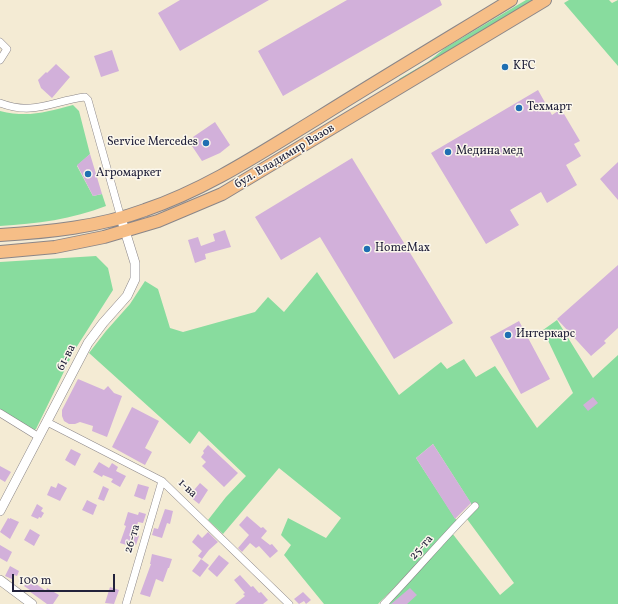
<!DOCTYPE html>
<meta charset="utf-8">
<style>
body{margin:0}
#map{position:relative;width:618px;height:604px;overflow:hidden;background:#f4ebd4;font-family:Vollkorn,serif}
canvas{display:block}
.scale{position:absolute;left:12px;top:574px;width:103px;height:18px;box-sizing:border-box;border:2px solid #22223b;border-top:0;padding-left:5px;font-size:12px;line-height:14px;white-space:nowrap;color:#22223b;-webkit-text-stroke:3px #fbf7ec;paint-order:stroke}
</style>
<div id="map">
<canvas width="618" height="604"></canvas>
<div class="scale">100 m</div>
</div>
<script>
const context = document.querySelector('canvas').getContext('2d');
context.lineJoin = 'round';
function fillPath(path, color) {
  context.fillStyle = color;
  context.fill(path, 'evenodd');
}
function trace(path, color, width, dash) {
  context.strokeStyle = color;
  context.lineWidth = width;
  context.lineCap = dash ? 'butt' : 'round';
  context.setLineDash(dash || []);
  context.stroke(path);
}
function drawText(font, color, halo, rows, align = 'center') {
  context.font = font + ' Vollkorn,serif';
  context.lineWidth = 3;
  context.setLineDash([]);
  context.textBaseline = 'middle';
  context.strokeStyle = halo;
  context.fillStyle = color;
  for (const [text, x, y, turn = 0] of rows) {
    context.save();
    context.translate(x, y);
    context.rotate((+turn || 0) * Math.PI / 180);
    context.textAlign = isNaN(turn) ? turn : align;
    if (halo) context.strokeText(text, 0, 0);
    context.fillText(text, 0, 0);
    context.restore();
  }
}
const green = new Path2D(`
 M526,0H536L400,83L399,79L428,62L445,48Z
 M569,0H609L612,3L618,0V66L564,3Z
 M73,105L79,111L90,154L77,166L93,196L102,194L106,206C73,219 36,224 0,226V111C29,118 46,112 73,105Z
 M96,256L108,268L113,290L74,351L36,429L33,431L0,411V262Z
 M317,272L399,395L441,362L447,369L464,359L476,377L495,366L537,428L573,393L543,330L557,320L593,378L618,355V604H384L452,533L500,595L514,583L467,519L472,505L433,444L416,458L457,521L423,558L378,604H324L284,555L291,545L281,535L288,518L326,538L341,518L279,468L223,534L208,520L226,497L246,476L199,431L190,444L89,353L106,331L130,304L145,281L158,289L170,328L183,332L255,312L268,297L284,312Z`);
const building = new Path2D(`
 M180,0H269L180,51L158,13Z
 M347,0H440L442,5L283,96L258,51Z
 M112,50L119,71L101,77L94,56Z
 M56,64L70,77L52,98L41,88L38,80L46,72L47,73Z
 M538,90L552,115L561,109L580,141L574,144L581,156L566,165L577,185L547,203L541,192L510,210L519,225L486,244L431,153Z
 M215,122L230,145L220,153L202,161L192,146L197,141L193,137Z
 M90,154L102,194L93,196L77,165Z
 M352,158L453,323L394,359L320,237L281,260L255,217Z
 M618,162V200L600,179Z
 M225,230L231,247L205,254L206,259L195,263L188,240L198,237L201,246L215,241L213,234Z
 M618,265V328L604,341L606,343L591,356L557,319Z
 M519,321L550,379L521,394L490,337Z
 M78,379L104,390L108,386L114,393L122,396L107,437L92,431L93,426L80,422L75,424H69L64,421L62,416V410Z
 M593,397L598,403L588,411L583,405Z
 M132,407L159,421L145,448L152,452L145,465L112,447Z
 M433,444L471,503L455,519L416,458Z
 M208,445L238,473L224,487L202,466L206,462L201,457L204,453L203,451Z
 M71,449L81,454L75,466L65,460Z
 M99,462L109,468L112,463L118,467L116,471L126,476L120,487L111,482L113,479L103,475L102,477L93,472Z
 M0,466L11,472L5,482L0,479Z
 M58,483L67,488L60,501L47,495L51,486L56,488Z
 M200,483L208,490L199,504L189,496Z
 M138,484L149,487L145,500L134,496Z
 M103,486L109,489L104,501L98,499Z
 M87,500L97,505L93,515L82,510Z
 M37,504L43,508L41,511L44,513L41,518L39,517L38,519L31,516Z
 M165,509L173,511L170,524L167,523L162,538L152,535L154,528L158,529Z
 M128,512L138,515L139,512L146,514L143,523L138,522L135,534L139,536L136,545L131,543L130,546L120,543L126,526L124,525Z
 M247,516L261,528L263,527L267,531L261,538L270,545L272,544L278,551L270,558L259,546L256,548L250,543L242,552L238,548L249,535L239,525Z
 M8,518L10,519V518L19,522L10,539L0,532Z
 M30,529L40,535L34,546L24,540Z
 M208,532L218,542L209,550L202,559L198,556L202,551L192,542L198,534L202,538Z
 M0,545L12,552L7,562L0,558Z
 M152,554L172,559L169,568H168L163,582L156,579L150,597L140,594L151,564H150Z
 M219,555L229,563L217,577L208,569Z
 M201,559L209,565L200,577L192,571Z
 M10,566L19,571L17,576L14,575L12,579L5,576Z
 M240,575L251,587L253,586L259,593L261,592L268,600L263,604H235L245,596L243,594L245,593L234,580Z
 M29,579L46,591L47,588L59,595L53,604H47L29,591L30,590L24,586Z
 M110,587L119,590L114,604L105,603Z
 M410,588L417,595L407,604H391Z
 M303,592L311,600L306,604L304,601L299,604L294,599Z`);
const minor = new Path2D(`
 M0,42L7,49L0,60
 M0,103C34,116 52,101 85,97L88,100L121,218
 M0,413L39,437
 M47,422L162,481L289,604
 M126,604L162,481
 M384,604C415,572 444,537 475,506`);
const tertiary = new Path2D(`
 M0,511L88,343L103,323L127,296L135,279V263L121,218
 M0,580L32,604`);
const primary = new Path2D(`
 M0,235C49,232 99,227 145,210C207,189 262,152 318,118C382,78 447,39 511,0
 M0,252L55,247L104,237L158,221L222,194L545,0`);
const markers = [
 [505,67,4,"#1f6fb2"],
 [519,108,4,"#1f6fb2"],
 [206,143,4,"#1f6fb2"],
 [448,152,4,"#1f6fb2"],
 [88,174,4,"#1f6fb2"],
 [367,249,4,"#1f6fb2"],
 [508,335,4,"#1f6fb2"]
];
const poiNames = [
 ["KFC",513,67],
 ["Техмарт",527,108],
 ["Service Mercedes",198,143,"right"],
 ["Медина мед",456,152],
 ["Агромаркет",96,174],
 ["HomeMax",375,249],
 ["Интеркарс",516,335]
];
const streetNames = [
 ["бул. Владимир Вазов",285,157,-31],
 ["61-ва",67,358,-63],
 ["1-ва",187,489,44],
 ["26-та",133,539,-73],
 ["25-та",422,548,-48]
];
fillPath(green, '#88dc9e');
fillPath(building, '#d2b0da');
trace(minor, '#8b8688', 8);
trace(tertiary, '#8b8688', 10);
trace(primary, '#8b8688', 14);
trace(minor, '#fff', 7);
trace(tertiary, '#fff', 9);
trace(primary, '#f6be87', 12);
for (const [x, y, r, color] of markers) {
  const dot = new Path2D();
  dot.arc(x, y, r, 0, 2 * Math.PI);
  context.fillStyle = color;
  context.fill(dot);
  trace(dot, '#fbf7ec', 1.5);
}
drawText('12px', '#22223b', '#fbf7ec', poiNames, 'left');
drawText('12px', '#22223b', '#fbf7ec', streetNames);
</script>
